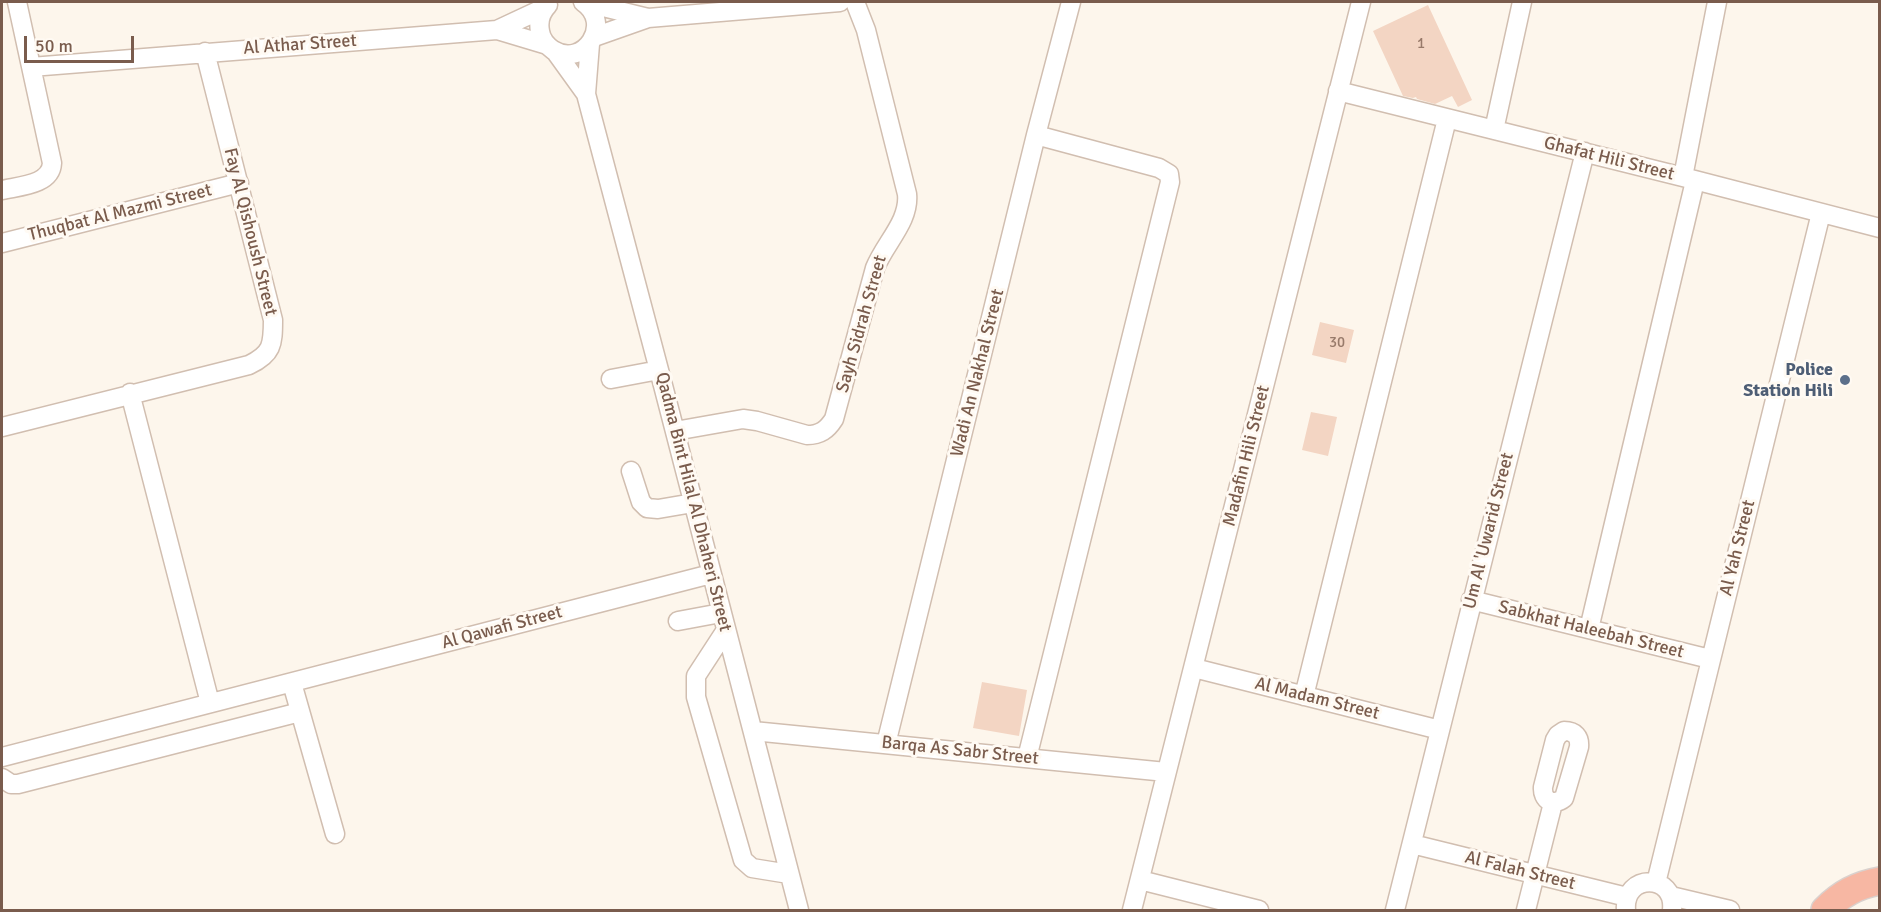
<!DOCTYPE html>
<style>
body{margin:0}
#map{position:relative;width:1881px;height:912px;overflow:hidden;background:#fdf6ec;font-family:Signika,sans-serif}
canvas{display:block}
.frame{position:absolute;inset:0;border:3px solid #7a5c4d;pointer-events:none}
.scale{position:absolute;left:24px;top:36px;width:110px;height:27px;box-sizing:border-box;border:3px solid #7a5c4d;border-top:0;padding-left:8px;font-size:18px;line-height:21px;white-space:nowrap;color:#7a5c4d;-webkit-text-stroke:4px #fffaf3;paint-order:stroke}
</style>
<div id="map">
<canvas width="1881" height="912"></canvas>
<div class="frame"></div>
<div class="scale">50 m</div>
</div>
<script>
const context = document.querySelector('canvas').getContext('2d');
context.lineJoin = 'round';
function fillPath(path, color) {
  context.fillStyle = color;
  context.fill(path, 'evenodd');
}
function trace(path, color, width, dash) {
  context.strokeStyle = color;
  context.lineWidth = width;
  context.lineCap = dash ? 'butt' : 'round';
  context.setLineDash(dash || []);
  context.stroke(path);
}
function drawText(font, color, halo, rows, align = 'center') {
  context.font = font + ' Signika,sans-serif';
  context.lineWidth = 6;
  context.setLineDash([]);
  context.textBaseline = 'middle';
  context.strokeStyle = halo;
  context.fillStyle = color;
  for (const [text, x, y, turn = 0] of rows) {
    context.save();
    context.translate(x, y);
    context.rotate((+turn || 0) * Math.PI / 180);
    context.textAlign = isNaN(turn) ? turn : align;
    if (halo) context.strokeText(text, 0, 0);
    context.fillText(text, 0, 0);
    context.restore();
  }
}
const building = new Path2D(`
 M1428,5L1472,100L1458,107L1452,96L1435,104L1417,99L1416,97L1413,98L1403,96L1373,31Z
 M1320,322L1354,330L1346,363L1312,355Z
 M1311,412L1337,417L1328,456L1302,450Z
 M982,682L1027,690L1019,736L973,728Z`);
const minor = new Path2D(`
 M587,3L648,18
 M548,5C541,12 538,21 540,31C541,39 546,45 553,50C584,69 614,23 583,2
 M497,30L547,45
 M594,37L648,18L840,2
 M590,44L586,94L659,370L799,910
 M555,51L586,94
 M31,67L497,30L544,8
 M1338,91L1683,177L1880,228
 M1494,130L1522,2
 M1683,177L1717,2
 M2,190C19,186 51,185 52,163L17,2
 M2,243L239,183
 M611,379L659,370
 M130,393L210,703
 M2,427L249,365C272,354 273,345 273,320L205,52
 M675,431L743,419L757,421L807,435C820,435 827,430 834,419L875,268C885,243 910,221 907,194L866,30L855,2
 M631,471L641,502L647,508L658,509L693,503
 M1471,600L1710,659
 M678,621L721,613
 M1589,629L1695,181
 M726,630L696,676V697L743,860L752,868L789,874
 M1194,668L1440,730
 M292,683L335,834
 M1304,696L1447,119
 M753,731L1166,772
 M1564,731C1575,731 1580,737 1579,747L1564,798C1553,807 1542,800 1543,787L1555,740L1558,735Z
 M886,744L1036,135L1071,2
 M2,757L711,574
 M1027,758L1170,182L1169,174L1159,168L1036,135
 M2,778L11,784H18L300,712
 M1412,844L1627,897
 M1140,880L1259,910
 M1656,883L1821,213
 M1671,896L1730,910
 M1132,910L1361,2
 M1395,910L1585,152
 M1526,910L1553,803
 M1626,910C1623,873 1676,873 1672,910`);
const highway = new Path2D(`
 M1825,910C1841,894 1857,885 1880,881`);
const markers = [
 [1845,380,6,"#5c6f8a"]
];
const numberNames = [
 ["1",1421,44],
 ["30",1337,343]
];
const streetNames = [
 ["Al Athar Street",300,45,-4],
 ["Ghafat Hili Street",1609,159,14],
 ["Thuqbat Al Mazmi Street",120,213,-14],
 ["Fay Al Qishoush Street",250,232,76],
 ["Sayh Sidrah Street",862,324,-74],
 ["Wadi An Nakhal Street",978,373,-76],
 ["Madafin Hili Street",1247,456,-76],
 ["Qadma Bint Hilal Al Dhaheri Street",693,502,76],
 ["Um Al 'Uwarid Street",1489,531,-76],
 ["Al Yah Street",1738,548,-76],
 ["Al Qawafi Street",502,628,-15],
 ["Sabkhat Haleebah Street",1591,630,14],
 ["Al Madam Street",1317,699,14],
 ["Barqa As Sabr Street",960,751,6],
 ["Al Falah Street",1520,871,14]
];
const serviceNames = [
 ["Police",1833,370],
 ["Station Hili",1833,391]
];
fillPath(building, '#f3d5c3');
trace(minor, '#d1beb0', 21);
trace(highway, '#dad1cd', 30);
trace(minor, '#fff', 18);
trace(highway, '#f7b7a3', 27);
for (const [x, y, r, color] of markers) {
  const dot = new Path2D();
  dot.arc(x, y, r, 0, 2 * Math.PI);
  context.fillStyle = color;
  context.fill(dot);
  trace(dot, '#fffaf3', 2);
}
drawText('15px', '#987a6a', null, numberNames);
drawText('18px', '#7a5c4d', '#fffaf3', streetNames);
drawText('bold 18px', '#4e5e75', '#fffaf3', serviceNames, 'right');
</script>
